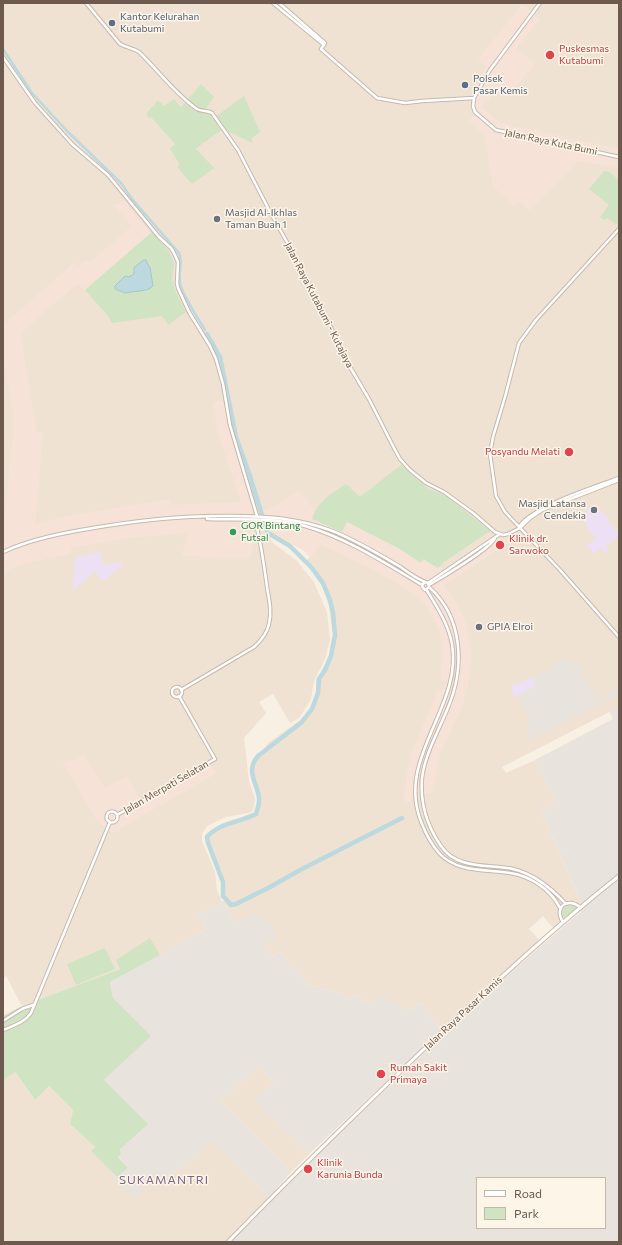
<!DOCTYPE html>
<style>
body{margin:0}
#map{position:relative;width:622px;height:1245px;overflow:hidden;background:#f8f0e3;font-family:Commissioner,sans-serif}
canvas{display:block}
.frame{position:absolute;inset:0;border:4px solid #6d594d;pointer-events:none}
.legend{position:absolute;left:476px;top:1177px;width:130px;height:52px;box-sizing:border-box;background:#fcf5e8;border:1px solid #c3b7aa;margin:0;padding:5px 7px;list-style:none;font-size:12px;color:#6d594d}
.legend li{display:flex;align-items:center;gap:8px;height:20px}
.legend b{width:20px;border:1px solid #c3b7aa}
</style>
<div id="map">
<canvas width="622" height="1245"></canvas>
<div class="frame"></div>
<ul class="legend">
<li><b style="height:5px;background:#fff"></b>Road</li>
<li><b style="height:11px;background:#d0e4c4"></b>Park</li>
</ul>
</div>
<script>
const context = document.querySelector('canvas').getContext('2d');
context.lineJoin = 'round';
function fillPath(path, color) {
  context.fillStyle = color;
  context.fill(path, 'evenodd');
}
function trace(path, color, width, dash) {
  context.strokeStyle = color;
  context.lineWidth = width;
  context.lineCap = dash ? 'butt' : 'round';
  context.setLineDash(dash || []);
  context.stroke(path);
}
function drawText(font, color, halo, rows, align = 'center') {
  context.font = font + ' Commissioner,sans-serif';
  context.lineWidth = 3;
  context.setLineDash([]);
  context.textBaseline = 'middle';
  context.strokeStyle = halo;
  context.fillStyle = color;
  for (const [text, x, y, turn = 0] of rows) {
    context.save();
    context.translate(x, y);
    context.rotate((+turn || 0) * Math.PI / 180);
    context.textAlign = isNaN(turn) ? turn : align;
    if (halo) context.strokeText(text, 0, 0);
    context.fillText(text, 0, 0);
    context.restore();
  }
}
const residential = new Path2D(`
 M3,3H619V707L502,767L506,773L535,760L557,803L541,811L582,905L554,929L543,916L529,929L540,941L500,975L441,1030L421,1003L409,1011L402,1006L373,1003L364,1001L354,994L347,999L340,993L308,985L280,952L272,957L263,946L235,924L222,901L214,907L194,916L202,920L207,929L160,955L150,939L120,969L22,1006L6,976L3,980ZM266,531L302,549L310,557L305,562L322,586L329,606L334,641L326,664L316,680L317,693L311,708L299,721L268,743L254,763V774L261,798L256,814L252,817L229,822L211,830L207,835V840L220,871L223,892L226,900L222,901L217,890L215,872L202,841V834L207,826L226,817L248,813L253,811L255,799L249,781L244,738L266,713L259,702L273,694L290,723L300,717L311,699L314,681L325,659L330,640L327,612L314,582L296,560L273,543Z
 M261,1067L274,1083L254,1099L309,1154L291,1172L220,1101L237,1085Z
 M14,1071L34,1099L49,1086L73,1110L70,1124L95,1147L92,1151L117,1177V1180L134,1196L154,1180L171,1176L212,1140L269,1197L226,1242H3V1080Z`);
const commercial = new Path2D(`
 M522,5L540,19L516,48L535,64L507,97L495,92L482,107L500,123L619,149V167L578,161L529,210L520,201L514,206L493,187L485,136L469,120L476,114L471,100L473,91L486,67L478,59Z
 M124,201L138,219L152,232L85,290L78,284L73,287L23,331L21,339L36,431L43,434L35,524L68,516L170,499L171,505L241,502L217,430L213,402L224,401L228,425L254,512H261L279,504L298,491L315,510L312,519L347,522L400,549L420,563L423,559L437,568L441,566L443,570L495,535L501,539L509,538L508,543L444,585L456,602L464,618L469,638L471,656L468,685L461,709L439,756L433,792L415,798L407,803L404,800L408,768L413,749L431,707L438,689L443,690L446,681L441,680L443,645L437,625L425,604L408,590L378,572L320,544L311,557L302,549L265,531L260,524L252,525L254,534L250,558L182,556L188,533L129,538L71,548V553L20,565L3,572V538L14,420L3,355V325L75,262L78,266L86,260L89,263L132,226L113,205Z
 M84,755L105,788L127,776L143,803L205,768L211,767L217,773L112,833L96,819L62,761L75,760Z`);
const industrial = new Path2D(`
 M566,657L570,663H577L587,683L599,699L619,688V693L603,702L528,740V717L526,709L517,695L536,687L533,677L547,670Z
 M619,707V875L615,878L619,884V1242H231L313,1158L503,979L584,909L541,811L557,803L535,760L613,719L609,711ZM477,1178H605V1228H477Z
 M222,901L235,924L254,913L271,924L277,936L263,946L272,957L280,952L308,985L340,993L347,999L354,994L364,1001L373,1003L378,997L402,1006L409,1011L421,1003L441,1030L309,1154L253,1099L274,1083L261,1067L237,1085L220,1101L291,1172L269,1197L212,1141L171,1176L158,1184L154,1180L134,1197L117,1180V1177L128,1168L118,1156V1150L104,1080L150,1036L113,998L110,982L207,929L202,920L193,916L214,907Z`);
const education = new Path2D(`
 M592,506L598,508L610,520L608,522L619,532V536L606,546L608,549L604,553L600,548L594,554L587,546L596,539L580,516Z
 M101,552L103,565L121,562L122,566L103,581L94,571L73,591L75,557Z
 M533,677L536,686L514,697L511,686Z`);
const green = new Path2D(`
 M201,84L214,97L205,110L215,117L244,96L260,132L252,138V143L223,129L199,146L196,149L214,168L192,184L178,168L179,163L170,149L175,144L151,117L149,118L146,114L158,100L164,106L174,99L181,107Z
 M604,171L609,172L619,180V222L616,225L607,218L604,220L600,217L609,205L589,189Z
 M152,232L169,251L174,264L172,279L175,290L186,312L168,325L162,316L112,323L108,316L85,290Z
 M401,465L429,489L446,496L490,531L444,562L441,566L438,568L423,559L421,563L400,549L347,522L342,532L312,519C317,502 331,493 346,484L360,497Z
 M568,905L575,906L576,910L565,919C559,914 562,909 568,905Z
 M150,938L160,955L110,982L113,998L151,1036L104,1080L148,1124L119,1150L121,1153L118,1157L128,1168L117,1177L91,1151L95,1147L70,1124L73,1110L49,1086L35,1100L15,1072L3,1080V1016L22,1006L120,969L116,960Z
 M105,948L115,969L76,985L67,964Z`);
const water = new Path2D(`
 M144,260H146L148,265L150,267L153,286C148,292 133,291 125,293L115,289V286L125,276L129,277L134,274V268Z`);
const canal = new Path2D(`
 M3,49L32,93L68,132L121,183L132,199L179,253C183,263 178,273 180,283C182,294 199,320 205,330`);
const river = new Path2D(`
 M207,334L220,357L236,437L250,476L262,515
 M264,522L268,533L290,546L312,568L323,583L330,600L333,613L335,635L331,656L325,670L319,679L318,693L312,709L302,722L258,756C245,771 257,782 259,798C260,803 257,809 256,814C241,822 218,823 207,837L208,843L223,882V896L231,905L236,904L270,887L300,870L402,818`);
const tertiary = new Path2D(`
 M86,3L120,44C127,48 133,48 139,52C159,71 175,94 197,109C202,112 207,110 212,113L238,150L269,210L292,251L326,317L347,362L369,399L395,450L400,459L410,470L426,483L444,492L473,513L495,532L503,535L508,534L520,528L529,519L542,510L619,480
 M273,3L324,45
 M279,3L325,43L321,49L377,98L405,103L422,101L474,98
 M540,3L490,70L474,98L473,106L475,112L496,130L619,157
 M3,57L35,103L73,145L108,175L159,237L171,248L174,253L178,262L177,283L178,288L189,312L210,346L216,359L223,384L230,425L257,516
 M619,229L536,320L519,343L505,397L493,437L490,454L496,496L505,512L560,570L619,637
 M208,516L207,519C239,520 274,517 305,526C347,538 385,563 422,585
 M519,527C531,507 595,487 619,478
 M3,552C31,539 63,533 93,528C139,520 185,515 232,516C267,516 296,518 330,530C354,539 377,553 399,566C408,572 418,580 428,583L429,587L425,590L423,588L422,585L425,582
 M428,583L500,534
 M429,585C442,577 491,549 495,538
 M429,587C464,618 465,669 447,710C438,732 425,754 422,778C420,802 427,826 441,846C457,870 489,864 513,869C534,874 551,888 565,903
 M426,589C437,607 448,623 452,644C463,708 394,758 422,824C426,834 432,845 439,853C457,873 486,869 510,873C531,876 551,890 560,908
 M172 692a5 5 0 1 1 10 0a5 5 0 1 1-10 0Z
 M181,690L254,647C262,640 267,633 269,624C272,612 269,599 267,587C264,564 261,542 255,520
 M106.5 817a5.5 5.5 0 1 1 11 0a5.5 5.5 0 1 1-11 0Z
 M117,815L215,759L179,696
 M563,922C553,907 568,896 581,908
 M3,1021L22,1009L33,1005
 M3,1030C13,1026 25,1022 31,1013L110,822`);
const secondary = new Path2D(`
 M228,1242C298,1170 369,1101 442,1032C499,979 557,925 619,876`);
const markers = [
 [112,23,4,"#5c6f8a"],
 [550,55,5,"#e0444e"],
 [465,85,4,"#5c6f8a"],
 [217,219,4,"#6b7280"],
 [569,452,5,"#e0444e"],
 [594,510,4,"#6b7280"],
 [233,532,4,"#2e9e5b"],
 [500,545,5,"#e0444e"],
 [479,627,4,"#6b7280"],
 [381,1074,5,"#e0444e"],
 [308,1169,5,"#e0444e"]
];
const serviceNames = [
 ["Kantor Kelurahan",120,17],
 ["Kutabumi",120,29],
 ["Polsek",473,79],
 ["Pasar Kemis",473,91]
];
const healthNames = [
 ["Puskesmas",559,49],
 ["Kutabumi",559,61],
 ["Posyandu Melati",560,452,"right"],
 ["Klinik dr.",509,539],
 ["Sarwoko",509,551],
 ["Rumah Sakit",390,1068],
 ["Primaya",390,1080],
 ["Klinik",317,1163],
 ["Karunia Bunda",317,1175]
];
const streetNames = [
 ["Jalan Raya Kuta Bumi",551,142,12],
 ["Jalan Raya Kutabumi - Kutajaya",319,305,63],
 ["Jalan Merpati Selatan",166,787,-30],
 ["Jalan Raya Pasar Kamis",463,1013,-43]
];
const worshipNames = [
 ["Masjid Al-Ikhlas",225,213],
 ["Taman Buah 1",225,225],
 ["Masjid Latansa",586,504,"right"],
 ["Cendekia",586,516,"right"],
 ["GPIA Elroi",487,627]
];
const leisureNames = [
 ["GOR Bintang",241,526],
 ["Futsal",241,538]
];
const quarterNames = [
 ["SUKAMANTRI",164,1180]
];
fillPath(residential, '#efe2d3');
fillPath(commercial, '#f7e2d8');
fillPath(industrial, '#e8e3dd');
fillPath(education, '#ede0f4');
fillPath(green, '#d0e4c4');
fillPath(water, '#bbd9df');
trace(water, '#a2c8cf', 1);
trace(canal, '#bbd9df', 2.5);
trace(river, '#bbd9df', 4.5);
trace(tertiary, '#c7b8ac', 4.5);
trace(secondary, '#cab9aa', 5);
trace(tertiary, '#fff', 2.5);
trace(secondary, '#fff', 3);
for (const [x, y, r, color] of markers) {
  const dot = new Path2D();
  dot.arc(x, y, r, 0, 2 * Math.PI);
  context.fillStyle = color;
  context.fill(dot);
  trace(dot, '#fcf5e8', 1.5);
}
drawText('10px', '#4e5e75', '#fcf5e8', serviceNames, 'left');
drawText('10px', '#be3a42', '#fcf5e8', healthNames, 'left');
drawText('10px', '#6d594d', '#fcf5e8', streetNames);
drawText('10px', '#5b616d', '#fcf5e8', worshipNames, 'left');
drawText('10px', '#27864d', '#fcf5e8', leisureNames, 'left');
context.letterSpacing = '1px';
drawText('12px', '#7d6589', '#fcf5e8', quarterNames);
context.letterSpacing = '0px';
</script>
